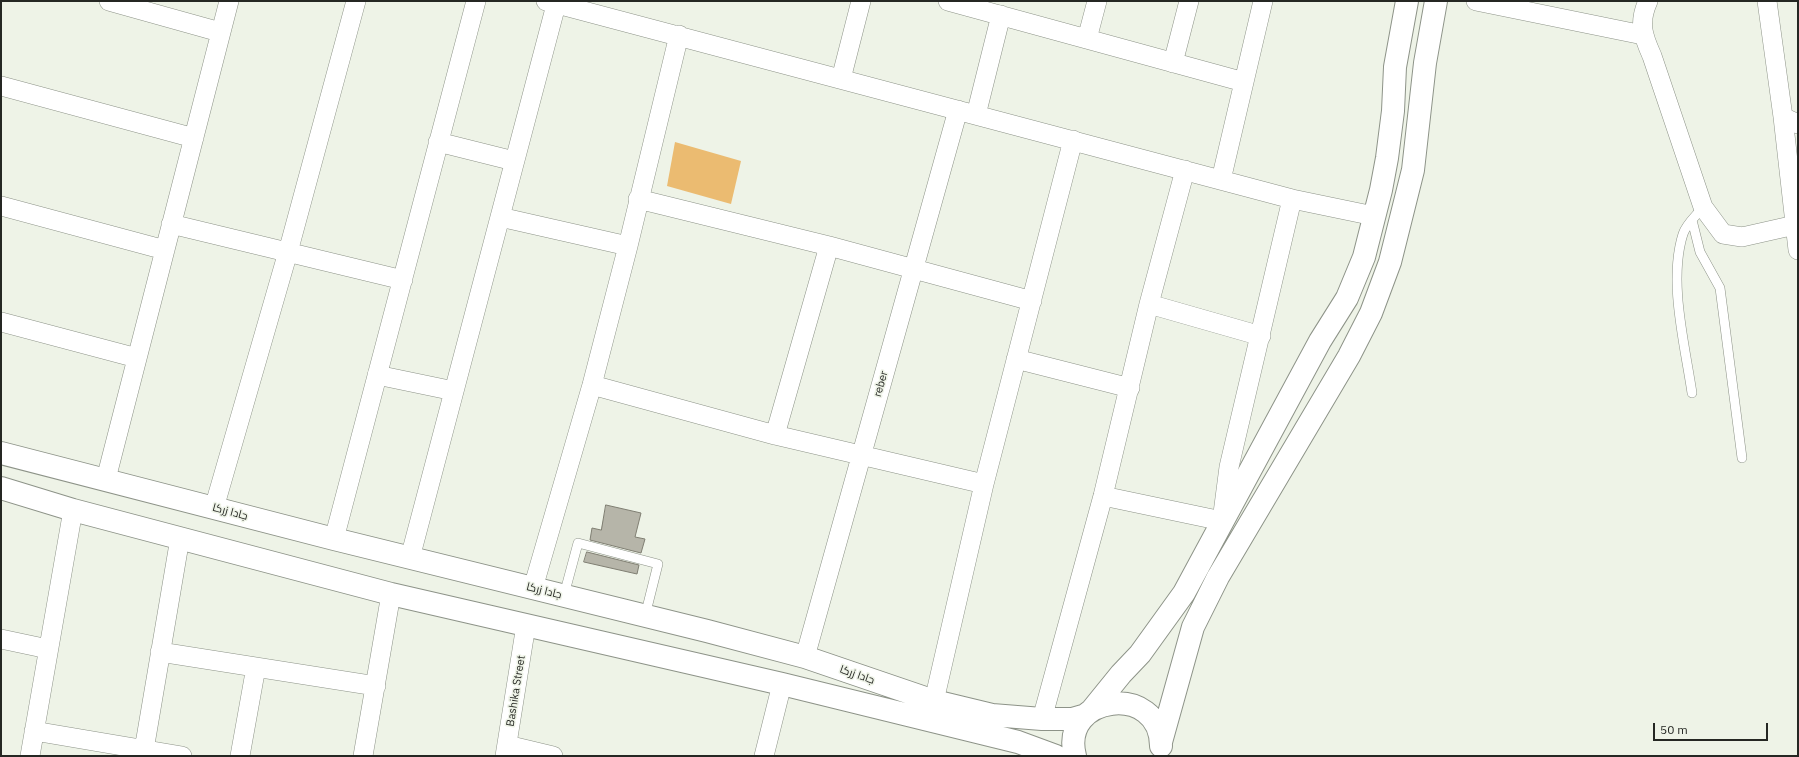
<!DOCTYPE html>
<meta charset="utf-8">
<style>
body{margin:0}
#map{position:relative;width:1799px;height:757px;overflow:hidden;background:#eef3e7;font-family:"IBM Plex Sans",sans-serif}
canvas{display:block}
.frame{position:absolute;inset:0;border:2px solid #252723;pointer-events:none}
.scale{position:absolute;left:1653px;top:723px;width:115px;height:18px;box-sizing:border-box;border:2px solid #252723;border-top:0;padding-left:5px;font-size:12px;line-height:14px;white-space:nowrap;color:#252723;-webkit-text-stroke:3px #eef3e7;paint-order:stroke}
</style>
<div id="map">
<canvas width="1799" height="757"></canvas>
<div class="frame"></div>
<div class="scale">50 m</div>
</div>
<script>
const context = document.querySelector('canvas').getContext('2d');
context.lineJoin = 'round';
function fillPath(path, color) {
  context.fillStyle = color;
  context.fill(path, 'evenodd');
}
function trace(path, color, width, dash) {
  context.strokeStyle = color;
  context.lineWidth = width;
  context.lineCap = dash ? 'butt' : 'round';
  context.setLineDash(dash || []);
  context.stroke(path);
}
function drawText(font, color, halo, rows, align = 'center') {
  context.font = font + ' "IBM Plex Sans",Cairo,sans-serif';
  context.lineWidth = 3;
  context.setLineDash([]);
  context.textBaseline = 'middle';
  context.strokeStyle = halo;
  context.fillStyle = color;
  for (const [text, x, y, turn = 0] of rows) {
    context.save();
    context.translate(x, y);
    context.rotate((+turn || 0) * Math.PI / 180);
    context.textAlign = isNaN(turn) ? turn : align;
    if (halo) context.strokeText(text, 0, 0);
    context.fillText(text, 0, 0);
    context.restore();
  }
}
const green = new Path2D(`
 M675,142L741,161L731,204L667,186Z`);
const building = new Path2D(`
 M606,505L641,513L635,537L645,539L641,553L590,540L592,528L601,530Z
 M587,552L639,565L637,574L584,562Z`);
const service = new Path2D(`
 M1692,220L1700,252L1720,288L1742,458
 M1692,393C1685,345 1668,281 1683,234C1686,224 1697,215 1703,207
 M564,595L578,543L658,564L645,616`);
const minor = new Path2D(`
 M109,1L220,32
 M546,1L1292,199L1374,216
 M948,1L1244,82
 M1476,1L1643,35
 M1648,1C1638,23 1643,36 1652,56L1703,207L1723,234L1742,237L1795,225L1798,226
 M1767,1L1783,117
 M1087,39L1097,1
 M1173,63L1189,1
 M841,79L861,1
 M1,86L194,138
 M976,115L1001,15
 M1798,124L1783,117L1798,250
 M438,142L514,161
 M1221,180L1263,1
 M638,199L829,246L1032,301
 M1,206L165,250
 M500,217L628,246
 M171,224L403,280
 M1149,304L1261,336
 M1,322L137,358
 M1016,359L1130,388
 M377,375L454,391
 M592,385L775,435L984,484
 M775,435L829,246
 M106,479L229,1
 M1103,496L1222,521L1229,467L1292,199
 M214,508L288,252L356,1
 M334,539L476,1
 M410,558L557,1
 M533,588L592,385L628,246L679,35
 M1,639L48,649
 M160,652L376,686
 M805,657L958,110
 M934,701L984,484L1073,140
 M1042,719L1103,496L1149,304L1185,170
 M34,731L182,756
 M507,745L553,756
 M144,750L180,538
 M30,756L73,510
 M240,756L256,667
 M363,756L391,594
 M505,756L526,625
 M764,756L782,684`);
const primary = new Path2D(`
 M1,453L334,539L707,631L805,657L934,701L992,715L1042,719H1072L1086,715
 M1,488L73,510L391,594L782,684L1018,742L1056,756
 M1091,711L1121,674L1140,654L1184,593L1320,341L1347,298L1364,257L1381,190L1387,158L1393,111L1395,67L1407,1
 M1161,742L1193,627L1218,577L1349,356L1371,313L1390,262L1413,170L1425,63L1436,1
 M1075,756C1059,694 1161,682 1161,746`);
const streetNames = [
 ["reber",881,384,-74],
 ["جادا زرکا",230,512,15],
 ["جادا زرکا",544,591,14],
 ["جادا زرکا",857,675,19],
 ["Bashika Street",516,691,-81]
];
fillPath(green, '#ebbb71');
fillPath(building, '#b6b5a9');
trace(building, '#7f7e72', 1);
trace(service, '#8d9388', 10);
trace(minor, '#8d9388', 20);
trace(primary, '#8d9388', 24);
trace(service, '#fff', 9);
trace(minor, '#fff', 19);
trace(primary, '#fff', 22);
drawText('11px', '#252723', '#eef3e7', streetNames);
</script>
